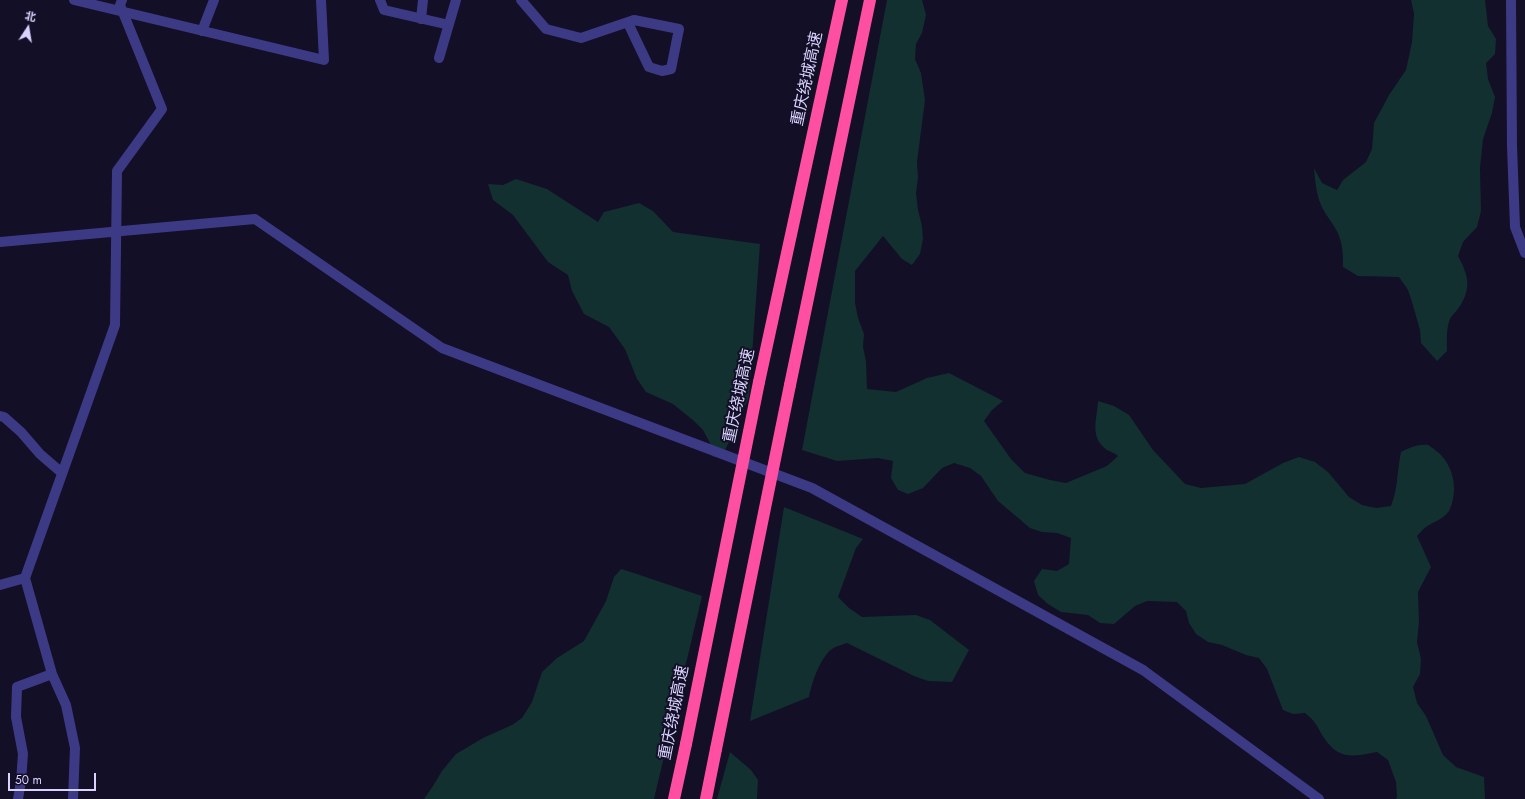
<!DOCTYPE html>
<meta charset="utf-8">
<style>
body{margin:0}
#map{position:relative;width:1525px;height:799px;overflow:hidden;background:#130f26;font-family:Jost,"Noto Sans SC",sans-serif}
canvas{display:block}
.north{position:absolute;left:8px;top:8px;width:40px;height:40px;-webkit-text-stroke:3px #130f26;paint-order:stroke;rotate:12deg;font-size:11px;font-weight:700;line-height:16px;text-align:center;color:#d9d4ff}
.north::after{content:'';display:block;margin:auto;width:14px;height:18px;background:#d9d4ff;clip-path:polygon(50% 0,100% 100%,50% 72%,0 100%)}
.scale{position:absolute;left:8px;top:773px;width:88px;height:18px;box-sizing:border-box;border:2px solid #d9d4ff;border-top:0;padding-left:5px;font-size:12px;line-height:14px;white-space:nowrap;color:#d9d4ff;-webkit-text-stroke:3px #130f26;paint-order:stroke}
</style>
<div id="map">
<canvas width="1525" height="799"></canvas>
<div class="north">北</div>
<div class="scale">50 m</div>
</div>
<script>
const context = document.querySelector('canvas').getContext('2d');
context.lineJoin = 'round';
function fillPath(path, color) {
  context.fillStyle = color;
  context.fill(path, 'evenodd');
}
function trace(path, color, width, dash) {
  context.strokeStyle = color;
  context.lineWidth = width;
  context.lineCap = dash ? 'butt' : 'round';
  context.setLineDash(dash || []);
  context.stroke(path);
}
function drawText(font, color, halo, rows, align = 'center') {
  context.font = font + ' Jost,"Noto Sans SC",sans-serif';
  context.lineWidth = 4;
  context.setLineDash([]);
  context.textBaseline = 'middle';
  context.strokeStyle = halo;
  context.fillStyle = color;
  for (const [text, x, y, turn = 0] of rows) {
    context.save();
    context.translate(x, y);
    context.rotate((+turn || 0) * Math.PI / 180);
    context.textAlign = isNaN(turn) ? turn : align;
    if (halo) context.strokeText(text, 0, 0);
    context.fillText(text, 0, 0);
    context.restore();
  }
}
const green = new Path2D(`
 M887,0H922L926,15L922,33L916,44L915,59L921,73L925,100L917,162L918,177L916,193L918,210L922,226L923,239L920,254L912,265L902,259L883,236L855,271V303L858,318L864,334L863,347L866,361L867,389L896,392L927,378L949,373L1003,401L992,410L984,421L1011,459L1025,473L1050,480L1066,483L1107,466L1118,456C1115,453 1111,452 1107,450C1089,437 1097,420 1098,401L1114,406L1129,415L1153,450L1185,484L1201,488L1245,484L1283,463L1299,457L1315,462L1328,472L1349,497L1362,505L1376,508L1391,506C1398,489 1397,470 1401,452C1410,448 1417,444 1428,445C1430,446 1433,448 1435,450C1454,463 1459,491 1449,511C1444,519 1433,522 1426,527C1423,529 1420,533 1417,536L1431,567L1418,592L1419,622L1417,642L1421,659L1420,674L1413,687L1417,703L1426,716L1443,755L1456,767L1484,777L1485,799H1396L1397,797L1396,782L1388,760L1377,752C1350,757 1338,760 1322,735C1316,724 1315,721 1305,713L1293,714L1283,710L1267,669L1259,658L1246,655L1222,645L1208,642L1196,634L1189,623L1186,611L1177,602L1147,601L1135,606L1114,624L1100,623L1088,615L1061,612L1048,604L1038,595L1034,581L1042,569L1057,571L1069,564L1071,538L1057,533L1042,532L1030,528L998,501L981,476L970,468L954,463L942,468L923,488L908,494L898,490L891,478L893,461L878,458L837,461L802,450Z
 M1411,0H1485L1488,26L1496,39L1495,54L1486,63L1488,79L1495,97L1492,113L1483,139L1480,168L1481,211L1477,227L1463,242L1458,256C1468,275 1472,287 1460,306C1457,311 1452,315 1450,319C1446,329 1447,341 1447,351L1437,361L1421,343L1420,330L1412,302L1408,290L1399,277L1358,276L1343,267C1343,258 1343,248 1340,239C1337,227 1326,217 1321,205C1316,193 1315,180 1314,168L1322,183L1337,190L1343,180L1366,162L1372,149L1374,123L1389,95L1406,70L1412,42L1414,14Z
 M516,179L547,189L598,222L604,212L639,203L653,211L673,232L760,244L749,397L742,413L734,424L731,438L725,450L713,457L710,443L703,430L694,421L673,404L646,392L637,379L625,349L609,327L584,314L572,291L568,275L548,262L513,215L493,200L488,184L503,185Z
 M784,507L863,539L856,548L838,597L849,608L862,617L916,615L930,620L969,650L952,682L928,681L914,676L847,643C842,645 836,646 832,649C820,658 812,682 809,697L750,721Z
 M621,569L631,572L702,596L654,799H424L433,786L442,771L456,754L483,738L512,725L522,718L532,702L542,672L557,658L584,641L606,601L614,577Z
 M730,752L751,770L758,780L757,799H717Z`);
const minor = new Path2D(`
 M74,0L324,60L321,0
 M380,0L384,10L445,24
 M521,0L546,29L581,38L634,20L679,29L671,69L662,71L649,67L628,23
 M421,19L423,0
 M202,31L214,0
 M439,58L456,0
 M0,242L255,219L442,348L812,488L1143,670
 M0,416L4,417L21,432L40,454L62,473
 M0,585L25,578
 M52,674L25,578L115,325L117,171L162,109L120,5L122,0
 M18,799L21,781L23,754L16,717L17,687L52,674L66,705L75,748L73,799`);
const tertiary = new Path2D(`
 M1511,0L1512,146L1515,227L1525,253
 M1143,670L1319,799`);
const motorway = new Path2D(`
 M759,382L842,0
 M790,385L870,0
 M674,799L686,744
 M706,799L716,749`);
const motorwayBridge = new Path2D(`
 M686,744L759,382
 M716,749L790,385`);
const streetNames = [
 ["重庆绕城高速",808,79,-78],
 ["重庆绕城高速",740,396,-78],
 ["重庆绕城高速",675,713,-79]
];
fillPath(green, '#12302f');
trace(minor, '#3d3a85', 10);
trace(tertiary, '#3d3a85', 10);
trace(motorway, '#ff4fa3', 12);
trace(motorwayBridge, '#ff4fa3', 12);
drawText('16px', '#d9d4ff', '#130f26', streetNames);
</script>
